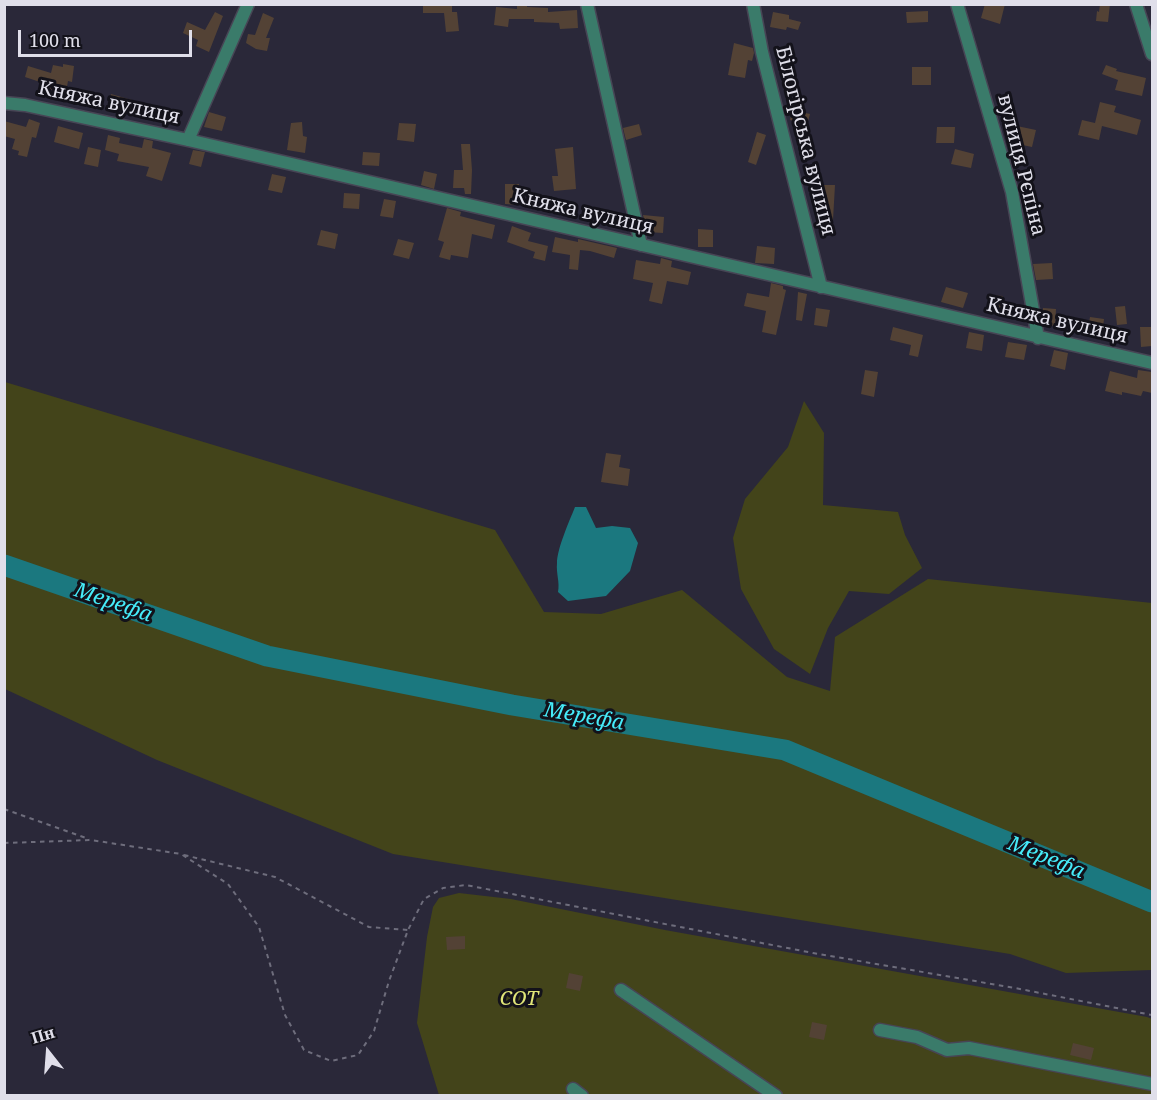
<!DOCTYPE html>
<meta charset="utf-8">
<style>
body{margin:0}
#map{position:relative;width:1157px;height:1100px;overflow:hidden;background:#2a2839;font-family:"Noto Serif",serif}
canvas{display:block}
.frame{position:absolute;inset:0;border:6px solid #e0dfea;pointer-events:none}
.north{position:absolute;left:18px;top:1022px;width:60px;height:60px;-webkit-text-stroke:4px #13121a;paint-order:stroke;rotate:343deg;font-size:16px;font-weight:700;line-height:24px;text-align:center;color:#e0dfea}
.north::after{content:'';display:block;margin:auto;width:21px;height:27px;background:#e0dfea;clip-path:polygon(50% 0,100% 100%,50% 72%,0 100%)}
.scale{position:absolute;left:18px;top:30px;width:174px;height:27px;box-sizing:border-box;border:3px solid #e0dfea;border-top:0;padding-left:8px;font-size:18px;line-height:21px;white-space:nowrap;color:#e0dfea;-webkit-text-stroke:4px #13121a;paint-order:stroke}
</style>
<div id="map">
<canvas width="1157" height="1100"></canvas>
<div class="frame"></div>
<div class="north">Пн</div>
<div class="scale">100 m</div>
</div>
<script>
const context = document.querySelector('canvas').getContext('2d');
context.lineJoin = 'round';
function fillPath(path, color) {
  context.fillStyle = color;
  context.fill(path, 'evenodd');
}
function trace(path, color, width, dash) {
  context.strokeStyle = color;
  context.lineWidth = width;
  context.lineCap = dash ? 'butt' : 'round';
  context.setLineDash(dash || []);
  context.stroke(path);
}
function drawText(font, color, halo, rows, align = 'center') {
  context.font = font + ' "Noto Serif",serif';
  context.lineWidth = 6;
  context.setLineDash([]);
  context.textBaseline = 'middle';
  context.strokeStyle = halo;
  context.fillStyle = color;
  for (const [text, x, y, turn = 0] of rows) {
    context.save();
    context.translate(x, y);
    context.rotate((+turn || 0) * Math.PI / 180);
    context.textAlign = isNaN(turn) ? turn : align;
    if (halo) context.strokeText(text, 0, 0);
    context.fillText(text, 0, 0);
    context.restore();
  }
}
const green = new Path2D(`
 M5,382L495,530L544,612L601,614L682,590L787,677L830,691L835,637L928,579L1152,603V970L1066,973L1010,954L393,854L157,760L5,689Z
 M804,401L824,433L823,505L898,512L905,535L922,568L889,594L849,591L828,628L810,674L774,649L741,589L733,538L745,499L788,447Z
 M459,893L511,899L665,930L1147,1017L1152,1019V1095H439L417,1023L427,937L433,907L439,898Z`);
const water = new Path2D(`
 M575,507H586L596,528L612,526L630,528L638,543L630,571L606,596L568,601L558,592C560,582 556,574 557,563C557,549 569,522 575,507Z`);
const river = new Path2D(`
 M4,565L267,656L512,705L785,750L1152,902`);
const building = new Path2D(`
 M423,4H452V12H457L459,31L446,32L444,13H423Z
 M517,4H527V7L548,8V12L577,10L578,28L560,29L559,23L534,22V19H509L508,27L494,25L496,7L517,9Z
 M985,4H1005L1000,24L981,18Z
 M1100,4H1110L1108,22L1096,21L1097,11L1099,12Z
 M928,11V22L907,23L906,12Z
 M215,12L223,16L209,52L196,46L198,40L183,33L187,22L205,30Z
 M773,12L789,15V19L801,22L798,30L787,27L786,30L770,27Z
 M263,13L274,18L266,38H270L267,51L256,49L246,43L248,34L255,35Z
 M734,43L753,48L754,53L752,61L748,60L745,78L728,75Z
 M63,64L74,66L72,82L68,81L66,92L48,89L49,85L25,77L28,66L51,73L53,65L63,67Z
 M1106,65L1117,69L1116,71L1146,78L1142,96L1115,90L1118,80L1102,74Z
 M912,67H931V85H912Z
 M111,94L142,103L139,113L109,104Z
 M1100,102L1116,106L1114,112L1141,120L1137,135L1102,126L1099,140L1078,135L1082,120L1095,123Z
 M792,110L810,114L807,125L790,120Z
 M209,112L226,117L222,131L204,127Z
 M29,119L40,123L36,138L32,137L27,157L18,155L19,151L12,149L15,139L4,136V121L26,127Z
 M302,122L303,136L307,137L305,153L287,150L291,123Z
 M399,123L416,124L414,142L397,140Z
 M639,124L642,135L626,140L623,128Z
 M1012,125L1036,130L1032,147L1008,142Z
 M58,126L83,133L79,149L54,142Z
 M937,127H955L954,143H936Z
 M757,132L766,135L756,165L748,162Z
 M108,135L120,138L119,143L142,148L144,139L153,141L152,148L171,153L162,181L146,176L149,167L117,161L119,154L105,150Z
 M461,144H470L472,170L471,194H465L464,188H453L454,170H463Z
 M88,147L101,150L98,167L84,164Z
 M573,147L576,189L554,191L552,176H558L555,149Z
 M955,149L974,154L971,168L951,164Z
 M193,150L205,152L201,167L189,164Z
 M363,152L380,153L379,166L362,165Z
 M424,171L437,174L434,189L421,185Z
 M272,174L286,177L282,193L268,190Z
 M505,184H519V205L505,204Z
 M817,185H835L833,220H816Z
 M344,193L360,194L359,209L343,208Z
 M384,199L396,201L393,218L380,216Z
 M447,208L461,212L460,216L495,225L492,239L472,234L468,258L451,255L450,260L439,257L444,242L438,240Z
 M643,215L664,217L663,233L647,232Z
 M512,226L531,233L528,241L548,246L545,261L533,258L535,252L507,242Z
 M698,229L713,230V247H698Z
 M321,230L338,234L335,249L317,245Z
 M555,237L578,242V239L617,248L614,258L590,251L580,250L578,270L569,269L570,255L552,252Z
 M398,239L414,243L409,259L393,255Z
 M757,246L775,248L774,264L755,263Z
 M661,258L672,261L671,267L691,272L688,285L667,281L662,304L649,301L653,283L633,279L636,260L660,264Z
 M1052,263L1053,279L1036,280L1033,264Z
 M771,283L783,286V289L786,290L776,335L762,332L766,311L744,306L747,293L769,297Z
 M946,287L968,293L963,308L941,302Z
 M798,292L807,294L802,321L796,320Z
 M989,295L1003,296L1001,314L987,313Z
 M1125,306L1127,324L1117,325L1115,307Z
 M816,308L830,310L827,327L814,325Z
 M1043,308L1056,309L1055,326L1044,325L1042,316Z
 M1090,317L1104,319L1102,336L1087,334Z
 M893,327L923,335L918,357L909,355L911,345L890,340Z
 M1140,327H1152V346L1141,347Z
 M969,332L984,335L982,351L966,348Z
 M1008,342L1027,345L1024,360L1005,357Z
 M1054,350L1068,353L1065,370L1050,366Z
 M865,370L878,372L874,397L861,394Z
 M1138,370L1152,372V393L1143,391L1141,396L1122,392V395L1105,391L1110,371L1137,378Z
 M606,453L621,455L619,467L630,469L628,486L601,482Z
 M465,936V949L447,950L446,937Z
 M569,973L583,976L580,991L566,988Z
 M812,1022L827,1025L824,1040L809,1037Z
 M1073,1043L1094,1048L1091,1060L1070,1055Z`);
const path = new Path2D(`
 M4,809L89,839
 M4,843L91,840L181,854L228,884L259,927L285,1015L304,1050L331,1061L358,1055L374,1031L389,981L408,930L424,899L443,888L466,885L813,953L1015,988L1152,1015
 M184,855L275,877L369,927L408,930`);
const minor = new Path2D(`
 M587,4L641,245
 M753,4L762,52L821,287
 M957,4L1012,192L1038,338
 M1136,4L1152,54
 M4,103L25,105L188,140L1152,363
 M188,140L248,4
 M621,990L776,1096
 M880,1030L917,1037L947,1050L969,1048L1152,1084
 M573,1089L582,1096`);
const streetNames = [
 ["Княжа вулиця",109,103,12],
 ["Білогірська вулиця",805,141,76],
 ["вулиця Рєпіна",1021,165,76],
 ["Княжа вулиця",583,212,13],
 ["Княжа вулиця",1057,321,13]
];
const parkNames = [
 ["СОТ",519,999]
];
const waterNames = [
 ["Мерефа",113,603,19],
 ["Мерефа",584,717,10],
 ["Мерефа",1046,858,22]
];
fillPath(green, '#43441a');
fillPath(water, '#1b787f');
trace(river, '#1b787f', 21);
fillPath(building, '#534235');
trace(minor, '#474555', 15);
trace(path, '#6e6d7c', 2, [4.5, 4.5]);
trace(minor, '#3a7b6a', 12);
drawText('20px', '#e0dfea', '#13121a', streetNames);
drawText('italic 20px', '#e0e578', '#13121a', parkNames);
drawText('italic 21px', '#46ebf9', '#13121a', waterNames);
</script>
